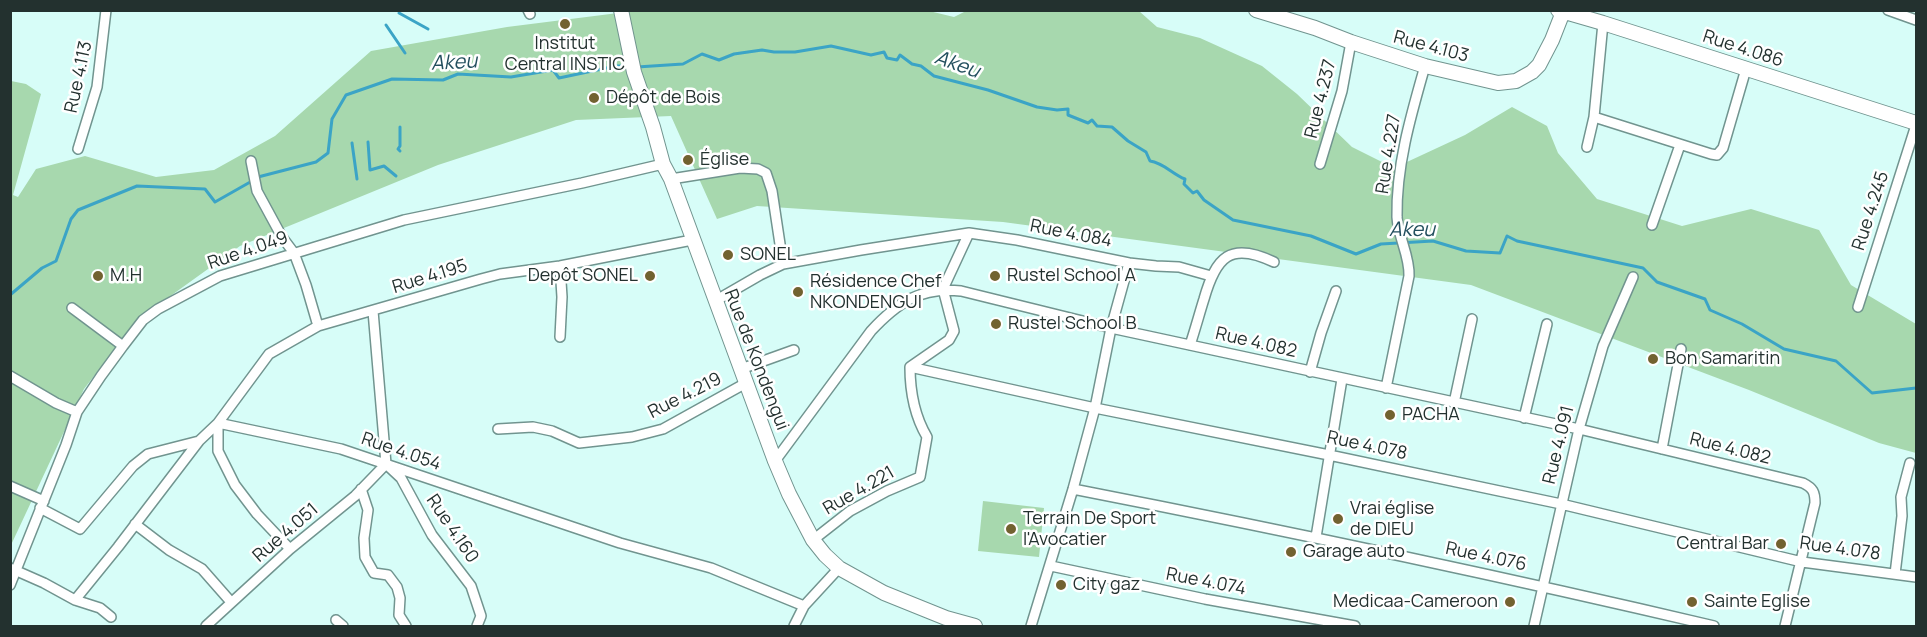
<!DOCTYPE html>
<meta charset="utf-8">
<style>
body{margin:0}
#map{position:relative;width:1927px;height:637px;overflow:hidden;background:#d7fdf8;font-family:Manrope,sans-serif}
canvas{display:block}
.frame{position:absolute;inset:0;border:12px solid #23312f;pointer-events:none}
</style>
<div id="map">
<canvas width="1927" height="637"></canvas>
<div class="frame"></div>
</div>
<script>
const context = document.querySelector('canvas').getContext('2d');
context.lineJoin = 'round';
function fillPath(path, color) {
  context.fillStyle = color;
  context.fill(path, 'evenodd');
}
function trace(path, color, width, dash) {
  context.strokeStyle = color;
  context.lineWidth = width;
  context.lineCap = dash ? 'butt' : 'round';
  context.setLineDash(dash || []);
  context.stroke(path);
}
function drawText(font, color, halo, rows, align = 'center') {
  context.font = font + ' Manrope,sans-serif';
  context.lineWidth = 5;
  context.setLineDash([]);
  context.textBaseline = 'middle';
  context.strokeStyle = halo;
  context.fillStyle = color;
  for (const [text, x, y, turn = 0] of rows) {
    context.save();
    context.translate(x, y);
    context.rotate((+turn || 0) * Math.PI / 180);
    context.textAlign = isNaN(turn) ? turn : align;
    if (halo) context.strokeText(text, 0, 0);
    context.fillText(text, 0, 0);
    context.restore();
  }
}
const green = new Path2D(`
 M642,10H925L954,17L968,10L1139,11L1157,27L1200,38L1262,66L1297,94L1352,147L1394,168L1465,135L1512,107L1547,126L1558,153L1597,199L1682,226L1751,209L1819,230L1851,285L1916,324V453L1879,443L1749,390L1471,285L1003,222L757,206L717,219L671,116L576,120L438,165L240,246L137,320L84,389L11,545V81L26,84L41,94L13,195L18,197L36,169L85,156L156,177L214,170L275,136L371,51L507,27Z
 M983,501L1044,508L1039,557L978,551Z`);
const stream = new Path2D(`
 M399,13L428,29
 M386,25L405,53
 M637,67L683,64L702,54L719,60L734,54L762,50L774,52H795L831,46L871,55L884,52L887,58L897,60L900,55L912,64L921,66L934,76L988,90L1037,107L1057,110L1068,109V115L1088,123L1092,120L1097,126L1112,127L1128,141L1146,152L1150,161C1164,163 1172,174 1185,179L1184,184L1193,193L1197,191L1204,200L1233,220L1311,236L1356,254L1381,244L1433,241L1466,251L1500,253L1507,236L1517,241L1643,268L1657,282L1705,299L1710,310L1742,324L1784,349L1836,361L1872,393L1916,388
 M400,127V146L398,149L400,151
 M368,142L370,170L384,166L396,176
 M352,143L357,179
 M258,177L316,162L328,153L332,119L346,95L392,79L443,80L458,74L511,77L553,70L559,78L616,66H627
 M10,295L42,268L56,261L71,219L78,210L137,186L205,189L215,202L252,181`);
const street = new Path2D(`
 M528,10L530,14
 M1888,10L1916,20
 M1603,23L1594,117L1711,154L1717,155L1723,148L1746,69
 M1587,147L1594,117
 M78,149L97,87L106,10
 M251,161L257,191L282,237L294,253L306,285L318,326
 M1320,164L1342,91L1351,42
 M671,179L740,168L758,169L766,173L772,191L783,264
 M1652,225L1680,145
 M969,233L943,289L954,331L949,340L910,367L1095,408L1329,455L1561,504L1802,562L1916,577
 M1129,263L1156,266L1179,267L1211,276
 M560,266L562,297L560,337
 M715,301L760,275L783,264L861,250L969,233L1017,240L1129,263L1111,328L1095,408L1073,489L1031,626
 M1858,307L1916,125
 M72,308L123,346
 M373,311L386,464L401,478L432,535L471,586L481,616L477,626
 M1190,345C1195,330 1199,315 1204,299C1216,257 1230,241 1274,262
 M741,369L794,350
 M1310,372L1321,333L1336,291
 M10,376L56,403L77,412
 M1386,388L1409,276C1410,256 1398,237 1397,217C1396,166 1411,115 1425,66
 M1454,403L1472,319
 M1524,418L1547,324
 M498,429L533,427L552,431L579,443L632,437L663,429L746,383
 M1662,449L1681,349
 M775,461L871,331C897,303 921,286 961,291L1111,328L1579,429L1803,483C1813,488 1815,492 1815,503L1785,626
 M10,486L44,501
 M361,489L368,510L364,538L365,557L374,573L388,575L397,587L400,598L399,615L406,626
 M1073,489C1288,531 1501,576 1714,626
 M40,508L80,529L133,466L148,454L199,441
 M135,524L169,550L202,569L231,602
 M1316,537L1342,379
 M813,540L850,511L887,491L920,477L927,437C914,415 910,393 910,367
 M290,549L257,514L235,485L218,451V423L269,354L318,326L481,279L500,274L560,266L692,240
 M1051,566L1205,599L1355,626
 M10,568L44,583L75,600L118,547L199,441L218,423L341,449L620,543L711,568L804,606L839,568
 M1895,574L1902,516L1901,497L1910,463
 M10,585L66,445L77,412L101,376L123,346L143,320L158,309L220,276L404,220L582,183L663,164
 M75,600L100,608L111,617
 M336,620L343,626
 M206,626L290,549L355,496L386,464
 M794,626L804,606
 M1534,626L1579,429L1603,346L1633,277`);
const secondary = new Path2D(`
 M621,10L634,72L653,127L663,164L671,179L775,461L789,494L813,540L825,555L839,568L884,593L946,618L975,626
 M1256,10L1315,28L1351,42L1425,66L1498,83L1516,81L1532,72L1539,65L1552,40L1563,12
 M1558,10L1603,23L1916,123`);
const markers = [
 [565,24,6,"#726230"],
 [594,98,6,"#726230"],
 [688,160,6,"#726230"],
 [728,255,6,"#726230"],
 [98,276,6,"#726230"],
 [650,276,6,"#726230"],
 [995,276,6,"#726230"],
 [798,292,6,"#726230"],
 [996,324,6,"#726230"],
 [1653,359,6,"#726230"],
 [1390,415,6,"#726230"],
 [1338,519,6,"#726230"],
 [1011,529,6,"#726230"],
 [1781,544,6,"#726230"],
 [1291,552,6,"#726230"],
 [1061,585,6,"#726230"],
 [1510,602,6,"#726230"],
 [1692,602,6,"#726230"]
];
const poiNames = [
 ["Institut",565,44,"center"],
 ["Central INSTIC",565,65,"center"],
 ["Dépôt de Bois",606,98],
 ["Église",700,160],
 ["SONEL",740,255],
 ["M.H",110,276],
 ["Depôt SONEL",638,276,"right"],
 ["Rustel School A",1007,276],
 ["Résidence Chef",810,282],
 ["NKONDENGUI",810,303],
 ["Rustel School B",1008,324],
 ["Bon Samaritin",1665,359],
 ["PACHA",1402,415],
 ["Vrai église",1350,509],
 ["de DIEU",1350,530],
 ["Terrain De Sport",1023,519],
 ["l'Avocatier",1023,540],
 ["Central Bar",1769,544,"right"],
 ["Garage auto",1303,552],
 ["City gaz",1073,585],
 ["Medicaa-Cameroon",1498,602,"right"],
 ["Sainte Eglise",1704,602]
];
const streetNames = [
 ["Rue 4.103",1431,47,15],
 ["Rue 4.086",1743,49,18],
 ["Rue 4.113",79,77,-78],
 ["Rue 4.237",1321,99,-76],
 ["Rue 4.227",1389,154,-81],
 ["Rue 4.245",1871,211,-72],
 ["Rue 4.084",1071,234,11],
 ["Rue 4.049",248,251,-19],
 ["Rue 4.195",430,277,-17],
 ["Rue 4.082",1256,343,13],
 ["Rue de Kondengui",756,360,69],
 ["Rue 4.219",685,396,-27],
 ["Rue 4.091",1559,445,-76],
 ["Rue 4.078",1367,446,12],
 ["Rue 4.082",1730,449,14],
 ["Rue 4.054",401,452,19],
 ["Rue 4.221",859,491,-30],
 ["Rue 4.160",452,529,56],
 ["Rue 4.051",286,533,-41],
 ["Rue 4.078",1840,549,8],
 ["Rue 4.076",1486,557,12],
 ["Rue 4.074",1206,582,11]
];
const waterNames = [
 ["Akeu",454,63,-3],
 ["Akeu",957,65,20],
 ["Akeu",1412,230]
];
fillPath(green, '#a7d8ae');
trace(stream, '#3ba4c6', 3);
trace(street, '#71948f', 12);
trace(secondary, '#71948f', 16);
trace(street, '#fff', 9);
trace(secondary, '#fff', 14);
for (const [x, y, r, color] of markers) {
  const dot = new Path2D();
  dot.arc(x, y, r, 0, 2 * Math.PI);
  context.fillStyle = color;
  context.fill(dot);
  trace(dot, '#fff', 2);
}
drawText('18px', '#23312f', '#fff', poiNames, 'left');
drawText('18px', '#23312f', '#fff', streetNames);
drawText('italic 20px', '#234f5e', '#fff', waterNames);
</script>
